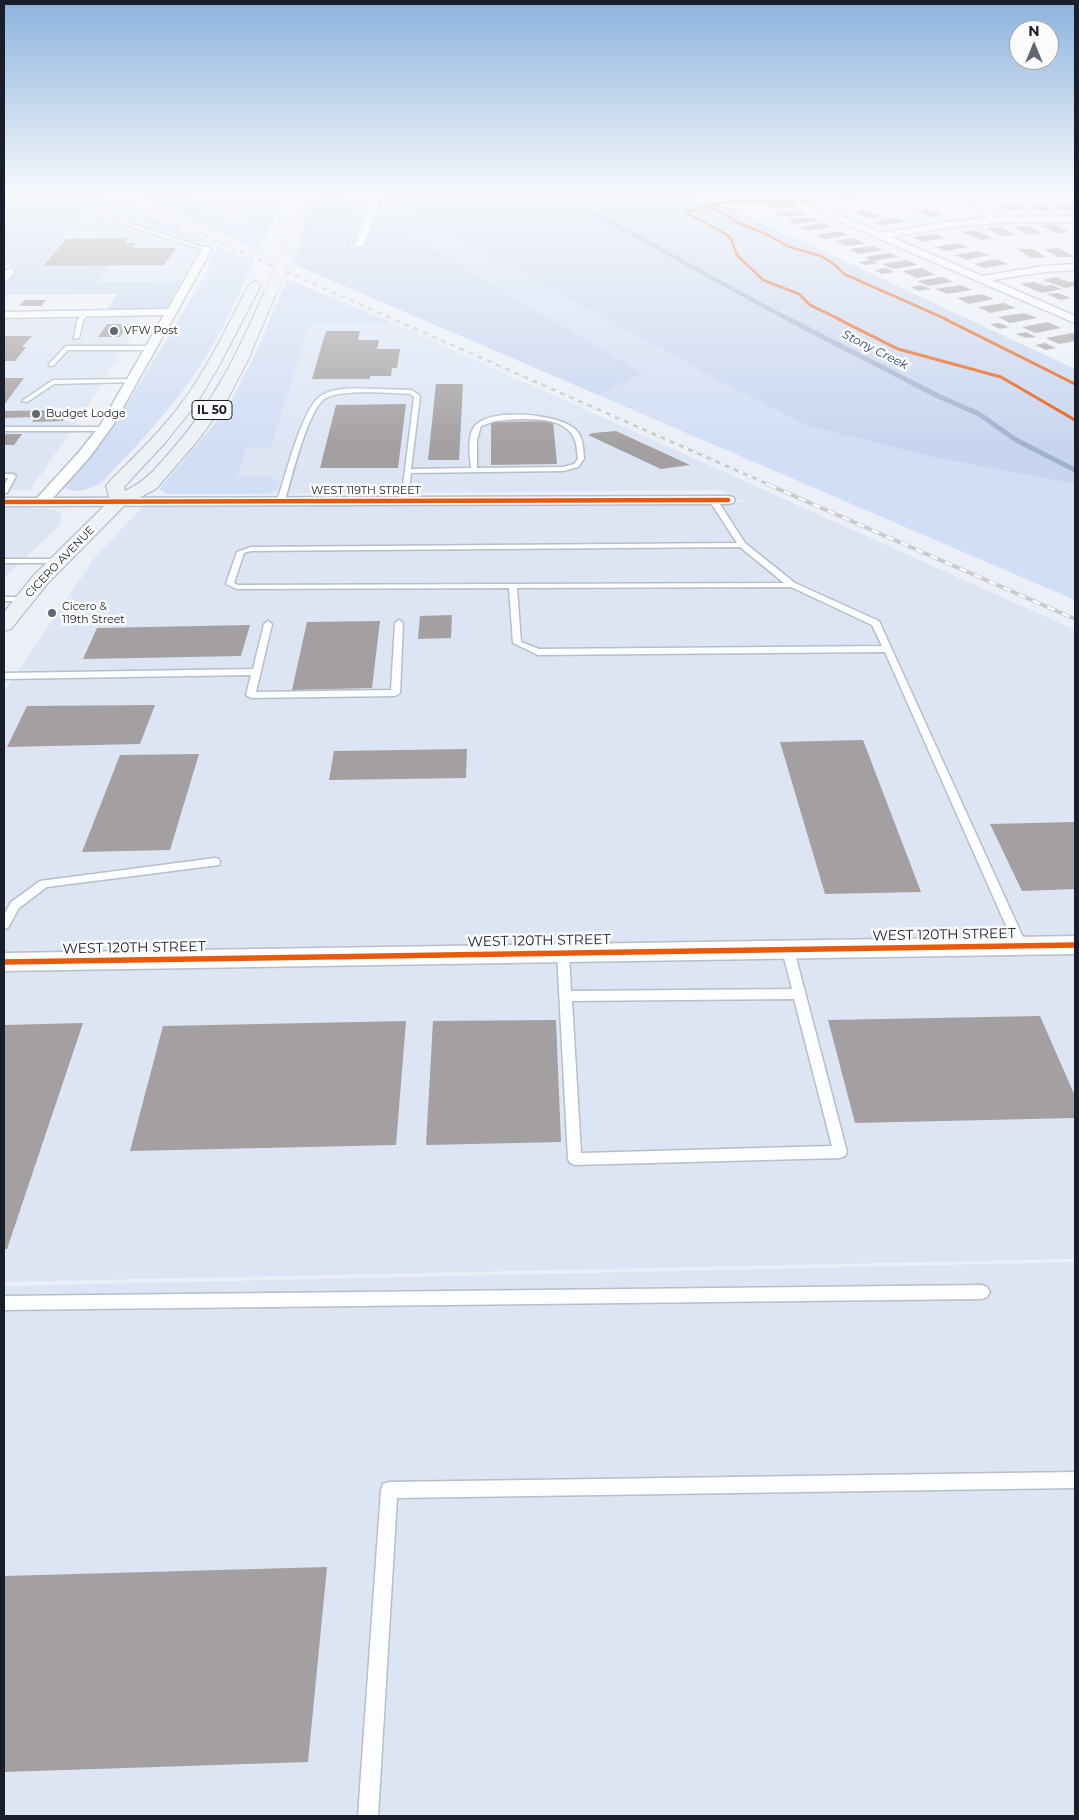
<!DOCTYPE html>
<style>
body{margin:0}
#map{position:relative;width:1079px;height:1820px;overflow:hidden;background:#eceff7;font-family:Montserrat,sans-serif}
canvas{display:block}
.frame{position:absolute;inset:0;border:5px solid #191e2a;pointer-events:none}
.north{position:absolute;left:1009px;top:20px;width:50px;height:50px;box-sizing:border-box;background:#fbfbfb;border:1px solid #a1a3a7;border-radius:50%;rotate:0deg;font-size:14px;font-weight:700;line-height:20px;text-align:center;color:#191e2a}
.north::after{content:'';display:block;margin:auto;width:18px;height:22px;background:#636772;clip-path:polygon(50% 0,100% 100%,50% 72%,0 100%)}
</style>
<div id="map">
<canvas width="1079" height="1820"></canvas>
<div class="frame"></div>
<div class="north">N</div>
</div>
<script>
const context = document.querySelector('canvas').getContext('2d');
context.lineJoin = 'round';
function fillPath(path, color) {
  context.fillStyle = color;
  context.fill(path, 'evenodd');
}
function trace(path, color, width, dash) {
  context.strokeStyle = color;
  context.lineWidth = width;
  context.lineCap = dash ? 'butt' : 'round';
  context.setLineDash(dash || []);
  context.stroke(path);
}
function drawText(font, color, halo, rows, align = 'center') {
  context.font = font + ' Montserrat,sans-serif';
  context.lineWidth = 5;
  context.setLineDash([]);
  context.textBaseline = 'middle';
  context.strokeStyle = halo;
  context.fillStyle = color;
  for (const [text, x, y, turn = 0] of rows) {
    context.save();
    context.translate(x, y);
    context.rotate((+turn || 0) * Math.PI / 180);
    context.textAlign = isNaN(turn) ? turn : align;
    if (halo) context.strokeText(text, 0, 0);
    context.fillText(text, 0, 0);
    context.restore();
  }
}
const built = new Path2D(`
 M183,193H263L245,223H220L224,215L204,213L213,200L199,199Z
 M91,208H117L182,237L207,243L181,281L98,282L107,267H38Z
 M143,317L86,409L30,490H4V318Z
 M393,323L1075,630V1259L4,1282V692L94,559L142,507L745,502L720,490L268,494L278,489L272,477H236L246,447H271L310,325Z
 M4,507L53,509L62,514L60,525L4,578Z
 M1075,1262V1816H4V1286Z`);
const green = new Path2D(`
 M263,193H283L279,208L259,251L193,221L213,214L224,215L221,223H244Z
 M318,193H373L351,249L337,193L318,195Z
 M383,196L701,371L941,459L1075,484V600L598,395L642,373L362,249Z
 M218,246L254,261C238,296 222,333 200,366C172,409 137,445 102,482C90,489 74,496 63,486C72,468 92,457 103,440C140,385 174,327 208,270L211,257Z
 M287,279L393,323L310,325L271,447L246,448L237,477H272L280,482L278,489L268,494H166L159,489L228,408L257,350Z`);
const forest = new Path2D(`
 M4,193H99L218,246L182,237L117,208H91L39,267L108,266L98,282L181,281L165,311H106L117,294L4,295V285L18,270L4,262Z
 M129,193H183L199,199H213L204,212L213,214L193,221Z
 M337,193L354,216L349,239L351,249H365L378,229L399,230L643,374L598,395L293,264L318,195Z
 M384,193H693L735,210L1075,369V484L941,459L809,426L701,371L383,196Z`);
const streamFar1 = new Path2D(`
 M558,193C636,235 712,279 790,320`);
const stream = new Path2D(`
 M788,319L936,395L979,414L1016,440L1075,470`);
const building = new Path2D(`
 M761,193H778L784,196L773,197Z
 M836,193L850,194L852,197H859L863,201H837L834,198H841Z
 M768,203H795L797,207H770Z
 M1054,203H1070L1075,207V210H1063Z
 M1000,204H1016L1024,210H1007Z
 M1029,204H1045L1053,211H1037Z
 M928,209L944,216L931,217L915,210Z
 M866,210L883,217L871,219L854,212Z
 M801,211L806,215L780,216L775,212Z
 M812,217L819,221L794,224L787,220Z
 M895,218L904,222L882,225L873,222Z
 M822,223L831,227L808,231L799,227Z
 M1042,225H1057L1069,233H1054Z
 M1028,226L1043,234L1028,235L1014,227Z
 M1001,227L1016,235L1001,236L987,228Z
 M974,230L993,238L981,240L962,232Z
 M839,231L848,235L825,239L816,235Z
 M935,234L945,238L923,242L913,237Z
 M127,238L125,243H137L133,248H176L164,265L43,266L66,239Z
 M854,238L866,244L847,246L835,241Z
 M957,243L968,247L946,251L935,247Z
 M873,246L883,250L858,254L849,249Z
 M1060,248L1074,257H1058L1044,249Z
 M1018,249H1033L1046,257L1031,258Z
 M977,251L989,255L966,260L955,255Z
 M889,253L899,257L873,261L878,263L866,265L858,262L871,260L865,257Z
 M996,259L1008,264L985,268L974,264Z
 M907,260L918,265L893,269L883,264Z
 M886,268L894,272L882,274L875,270Z
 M922,268L935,275L916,278L903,271Z
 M942,277L953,282L928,286L917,281Z
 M1056,277L1068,282L1075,281V286L1065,288L1043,280Z
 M1033,282L1045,286L1051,285L1062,289L1042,293L1020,284Z
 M921,285L931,289L919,291L910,287Z
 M961,285L972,290L947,294L935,289Z
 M1058,293L1071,298L1060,300L1047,294Z
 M982,294L994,299L969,304L957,298Z
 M25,300H46L41,306H19Z
 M1004,303L1016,308L990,313L978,307Z
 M1024,313L1037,318L1010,323L998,317Z
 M1048,322L1061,328L1035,333L1022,327Z
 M999,323L1009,327L1000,329L990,324Z
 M107,324H129L120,337H98Z
 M326,331H360L358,340H379L377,349H400L397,368H392L391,376H370V379H312Z
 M1026,332L1036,337L1026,338L1016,334Z
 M1072,333L1075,334V341L1059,344L1046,338Z
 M4,336H32L22,347H26L15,361H4Z
 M1045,343L1056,348L1046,350L1035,345Z
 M4,378H24L4,405Z
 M436,384H463L459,460H428Z
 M406,404L398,468H320L336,405Z
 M71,410L63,421L32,422L35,417L4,418V411Z
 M553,421L557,464L491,465V422Z
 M616,431L690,465L661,469L588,435L593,433Z
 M6,434H22L14,445H4V437Z
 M452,615L451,638L418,639L420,616Z
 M380,621L372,688L292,690L307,622Z
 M250,625L241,656L83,659L97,628Z
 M155,705L140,744L7,747L27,706Z
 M863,740L921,892L825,894L780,742Z
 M467,749L466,778L329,780L334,751Z
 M199,754L170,850L82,852L120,755Z
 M1075,822V889L1022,891L990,824Z
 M1040,1016L1075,1096V1118L855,1123L828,1020Z
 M556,1020L561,1142L426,1145L433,1021Z
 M406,1021L396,1145L130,1151L163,1026Z
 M83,1023L7,1249H4V1025Z
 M327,1567L308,1762L4,1772V1576Z`);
const lane = new Path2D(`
 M96,214H100L209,249L205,250L96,216Z
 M83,313L88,314L83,321L79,338L74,339L77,321Z
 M66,346H151L154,348L151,350H68L53,366H49V364Z
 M132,379L134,380V382L54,384L27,402L22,401L53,380Z
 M379,389L412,390L420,396L411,469L471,468C470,455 466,433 477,424C494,408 560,414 576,430C584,438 583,449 584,459L578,467L563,471L411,473L408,500L401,502L414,397L410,394C391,393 342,389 326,398C308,408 291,480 285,501L278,503L277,501C285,479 302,406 322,395C337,386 362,389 379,389ZM518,419C535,419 563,418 573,436C577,442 577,452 578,459L574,464L563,467L477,468V440L481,426L495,421Z
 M4,427H104L107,429L104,431H4Z
 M4,474H13L16,476L7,493H4V486L8,478H4Z
 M710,498H716L745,543L795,583L879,621L1027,946L1025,949H1017L1015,946L885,652L538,655L513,643L509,588L237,589L226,584L237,552L251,547L737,543L709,500ZM740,547L784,583L238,585L234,583L244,553L251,551ZM791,587L872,625L882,646L539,649L521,642L517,588Z
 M4,559H59L63,561L59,563H4Z
 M4,597H25L29,599L25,601H4Z
 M399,620L403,623L400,693L395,696L251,698L246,695L251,675L4,679V673L253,669L264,624L268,621L272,624L256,692L391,690L395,623Z
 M215,858L219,859L220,862L219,865L47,887L19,908L8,928L4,929V915L11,902L40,881Z
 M788,946L792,947L794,950L847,1152L845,1156L840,1158L575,1165L570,1163L568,1159L557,953L559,950H567L569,953L571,991L792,989L782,950L784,947ZM794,999L832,1146L581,1153L572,1001Z
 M982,1285L987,1287L990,1292L987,1297L982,1299L4,1310V1296Z
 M1075,1472V1488L397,1498L378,1816H358L381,1490L383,1484L389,1482Z`);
const street = new Path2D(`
 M375,193H383L364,245L362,247H356L354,245Z
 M805,193H813L819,202L833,212L882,233L946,222L988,218L962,193H971L997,217L1075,216V222L995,223L946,228L891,237L982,276L1044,266L1075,264V270L1044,272L992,280L1075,316V323L827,216L813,206Z
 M207,246L212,249L113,425L89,458L53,498L728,496L733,497L735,500L733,503L728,504L4,506V498H37L79,452L101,424L164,315L4,318V312L168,309L202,249Z
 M10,268L15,271L8,280L4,281V272Z
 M1075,936V954L4,971V953Z`);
const primary = new Path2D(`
 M306,193H316L297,245L295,247H287L285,245Z
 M255,281L261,285L220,364L197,403L165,443L124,487L125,491C148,479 154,470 170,452C216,400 237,353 265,291L271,287L275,288L277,291L248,360L227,400L199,439L156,489L125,505L48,583L11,629L4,631V612L34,575L110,500L106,486L109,482C138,453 168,424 191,390C213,357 230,320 249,285Z`);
const railFar1 = new Path2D(`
 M107,193L772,486`);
const rail = new Path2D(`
 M769,485L1075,619`);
const primaryBridge = new Path2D(`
 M271,291L291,245`);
const cyclewayFar3 = new Path2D(`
 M814,201L726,202L688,211L687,213L726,234L731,239L737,255L763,280L799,294L810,305L841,320
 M708,208L726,214L734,221L768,235L789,247L821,256L835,265L844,274L948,320`);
const cyclewayFar2 = new Path2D(`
 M838,319L898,349L1001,377L1075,420
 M945,319L1075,384`);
const cyclewayFar1 = new Path2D(`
 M4,502L728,500`);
const cycleway = new Path2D(`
 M4,962L1075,945`);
const markers = [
 [114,331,5,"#636772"],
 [36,414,5,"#636772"],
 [52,613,5,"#636772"]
];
const farPoinames = [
 ["VFW Post",124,331],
 ["Budget Lodge",46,414],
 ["Cicero &",62,607],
 ["119th Street",62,620]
];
const farStreetnames = [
 ["WEST 119TH STREET",366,491],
 ["CICERO AVENUE",60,562,-46]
];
const farWaternames = [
 ["Stony Creek",875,350,27]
];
const shields = [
 [212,410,40]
];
const shieldNames = [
 ["IL 50",212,410]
];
const streetNames = [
 ["WEST 120TH STREET",944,935,-1],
 ["WEST 120TH STREET",539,941,-1],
 ["WEST 120TH STREET",134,948,-1]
];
fillPath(built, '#dde5f5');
fillPath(green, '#d2def5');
fillPath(forest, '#c8d5ef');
trace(streamFar1, '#a2b1ce', 4);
trace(stream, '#a2b1ce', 5);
fillPath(building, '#a49fa0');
trace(lane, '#b8bdc6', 3);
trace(street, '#b8bdc6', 3);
trace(primary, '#b0b6c2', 2);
fillPath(lane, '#fcfdfe');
fillPath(street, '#fcfdfe');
fillPath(primary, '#edf0f5');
trace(railFar1, '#cacbce', 2.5);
trace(rail, '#cacbce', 4);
trace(railFar1, '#fbfbfb', 2, [5]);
trace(rail, '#fbfbfb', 2.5, [8]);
trace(primaryBridge, '#b0b6c2', 13, []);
trace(primaryBridge, '#edf0f5', 12);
trace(cyclewayFar3, '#e8590c', 2.5);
trace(cyclewayFar2, '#e8590c', 3);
trace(cyclewayFar1, '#e8590c', 4.5);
trace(cycleway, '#e8590c', 5.5);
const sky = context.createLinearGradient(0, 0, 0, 448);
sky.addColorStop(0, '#8cb3de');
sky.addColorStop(0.43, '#f6f8fb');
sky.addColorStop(1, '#f6f8fb00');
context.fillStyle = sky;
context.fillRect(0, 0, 1079, 448);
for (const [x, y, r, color] of markers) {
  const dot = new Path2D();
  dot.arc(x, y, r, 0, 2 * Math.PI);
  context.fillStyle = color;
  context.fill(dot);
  trace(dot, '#fbfbfb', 2);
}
drawText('11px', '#191e2a', '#fbfbfb', farPoinames, 'left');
drawText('11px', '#191e2a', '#fbfbfb', farStreetnames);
drawText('italic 12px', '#283f72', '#fbfbfb', farWaternames);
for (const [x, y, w] of shields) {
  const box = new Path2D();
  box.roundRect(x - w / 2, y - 9.5, w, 19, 4);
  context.fillStyle = '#fbfbfb';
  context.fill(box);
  trace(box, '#191e2a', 1);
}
drawText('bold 12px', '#191e2a', null, shieldNames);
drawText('14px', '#191e2a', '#fbfbfb', streetNames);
</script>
